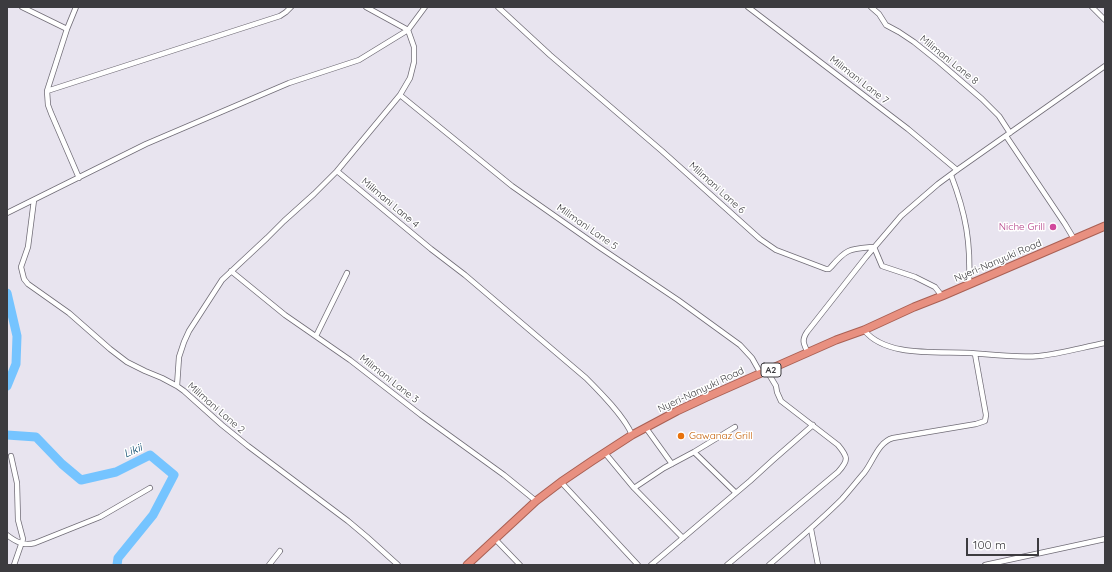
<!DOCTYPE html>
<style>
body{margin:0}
#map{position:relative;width:1112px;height:572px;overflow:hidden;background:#e8e4ef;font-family:Quicksand,sans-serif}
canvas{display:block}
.frame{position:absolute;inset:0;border:8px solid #3c3b3f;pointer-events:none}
.scale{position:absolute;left:966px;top:538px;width:73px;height:18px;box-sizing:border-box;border:2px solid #3c3b3f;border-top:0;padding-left:5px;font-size:12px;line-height:14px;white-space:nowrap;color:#3c3b3f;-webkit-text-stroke:3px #fff;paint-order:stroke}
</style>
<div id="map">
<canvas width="1112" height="572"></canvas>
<div class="frame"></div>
<div class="scale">100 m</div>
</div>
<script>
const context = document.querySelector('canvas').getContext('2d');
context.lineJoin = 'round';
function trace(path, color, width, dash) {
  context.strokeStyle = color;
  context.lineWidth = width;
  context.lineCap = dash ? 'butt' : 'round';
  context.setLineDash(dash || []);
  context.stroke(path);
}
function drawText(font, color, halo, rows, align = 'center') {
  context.font = font + ' Quicksand,sans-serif';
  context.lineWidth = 3;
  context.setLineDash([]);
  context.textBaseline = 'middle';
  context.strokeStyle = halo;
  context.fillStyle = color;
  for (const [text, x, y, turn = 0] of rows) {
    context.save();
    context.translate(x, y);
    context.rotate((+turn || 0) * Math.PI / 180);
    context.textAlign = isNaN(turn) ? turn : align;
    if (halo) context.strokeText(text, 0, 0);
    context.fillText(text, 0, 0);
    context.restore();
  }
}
const river = new Path2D(`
 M7,293L17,336L16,364L7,386
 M7,435L36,437L62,464L81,480L116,472L150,455L174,475L153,515L118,558L117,565`);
const minor = new Path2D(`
 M22,7L67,29
 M498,7L550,55L662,151L760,239L776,250L826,269H829L831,267C847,248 850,249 874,247L882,266L915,277L935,287L942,296
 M748,7L908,129L957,170
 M871,7L879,14L886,25L899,32L914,42L939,62L982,99L999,116L1010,133
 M1092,7L1105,20
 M47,91L67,29L76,7
 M400,95L512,186L599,247L678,300L740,345L752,358L761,374
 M1006,136L1065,224L1074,239
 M337,171L400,95L410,78L414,62V47L408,30L366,7
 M951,175C966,214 971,243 969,284
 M79,178L51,113L48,105L47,91L280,16L286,12L291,7
 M34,200L28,247L21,267L24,279L28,284L69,313L110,349L127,362L145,371L162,378L177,386L184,391L222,425L248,446L348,521L367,537L398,565
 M7,213L146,144L289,83L359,60L408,30L425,7
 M231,271L285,315L350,360L421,415L504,475L536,501
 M864,330C886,358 939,351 971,353C994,355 1017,358 1039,356C1060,354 1084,347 1105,343
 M316,336L347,273
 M808,353C804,344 801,341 807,332L866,257L901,216L938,184L957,170L1105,66
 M177,386L179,357L184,342L189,331L222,280L267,238L284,221L314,194L337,171L431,249L465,275L586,378C600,392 625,417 632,435
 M646,428L672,464
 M694,452L736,493
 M605,453L634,488L683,538
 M11,456L17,483L18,520L23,539L14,565
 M561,482L638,565
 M634,488L664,468L694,452L735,427
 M811,529L818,565
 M7,535C16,542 24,546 35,543L100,517L150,488
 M495,539L520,565
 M269,565L280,551
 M651,565L750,481L773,460L813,425
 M727,565L838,472C849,460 848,457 838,445L781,401L777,392L776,386L767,371
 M769,565C794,543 819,522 842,499C850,490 857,481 864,473C873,462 878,442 893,438L976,424L985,421L986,415L975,354
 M985,565L1105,539`);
const trunk = new Path2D(`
 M467,565L536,501L561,482L592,461L632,435L677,411L707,397L836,340L864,330L914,307L942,296L1105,226`);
const markers = [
 [1053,227,4,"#d1479c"],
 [681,436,4,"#e8710a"]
];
const shields = [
 [771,370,20]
];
const shieldNames = [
 ["A2",771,370]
];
const streetNames = [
 ["Milimani Lane 8",949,60,39],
 ["Milimani Lane 7",859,80,38],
 ["Milimani Lane 6",717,188,42],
 ["Milimani Lane 4",390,203,40],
 ["Milimani Lane 5",587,227,35],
 ["Nyeri-Nanyuki Road",998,261,-23],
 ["Milimani Lane 3",389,379,38],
 ["Nyeri-Nanyuki Road",701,390,-25],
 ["Milimani Lane 2",216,408,41]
];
const hotelNames = [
 ["Niche Grill",1045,227]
];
const foodNames = [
 ["Gawanaz Grill",689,436]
];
const waterNames = [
 ["Likii",133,451,-24]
];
trace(river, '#75c4ff', 9);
trace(minor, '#716d77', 6);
trace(trunk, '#a96054', 9);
trace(minor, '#fff', 4.5);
trace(trunk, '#e89080', 7);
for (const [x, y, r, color] of markers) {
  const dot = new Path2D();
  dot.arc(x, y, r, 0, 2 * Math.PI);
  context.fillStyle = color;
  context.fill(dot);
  trace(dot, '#fff', 1.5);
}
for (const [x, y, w] of shields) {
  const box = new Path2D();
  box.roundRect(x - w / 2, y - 7, w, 14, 3);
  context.fillStyle = '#fff';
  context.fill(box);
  trace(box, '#3c3b3f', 1);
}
drawText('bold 9px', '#3c3b3f', null, shieldNames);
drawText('10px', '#3c3b3f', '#fff', streetNames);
drawText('10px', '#b23c85', '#fff', hotelNames, 'right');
drawText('10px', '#c56008', '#fff', foodNames, 'left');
drawText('italic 11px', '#004267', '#fff', waterNames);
</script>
